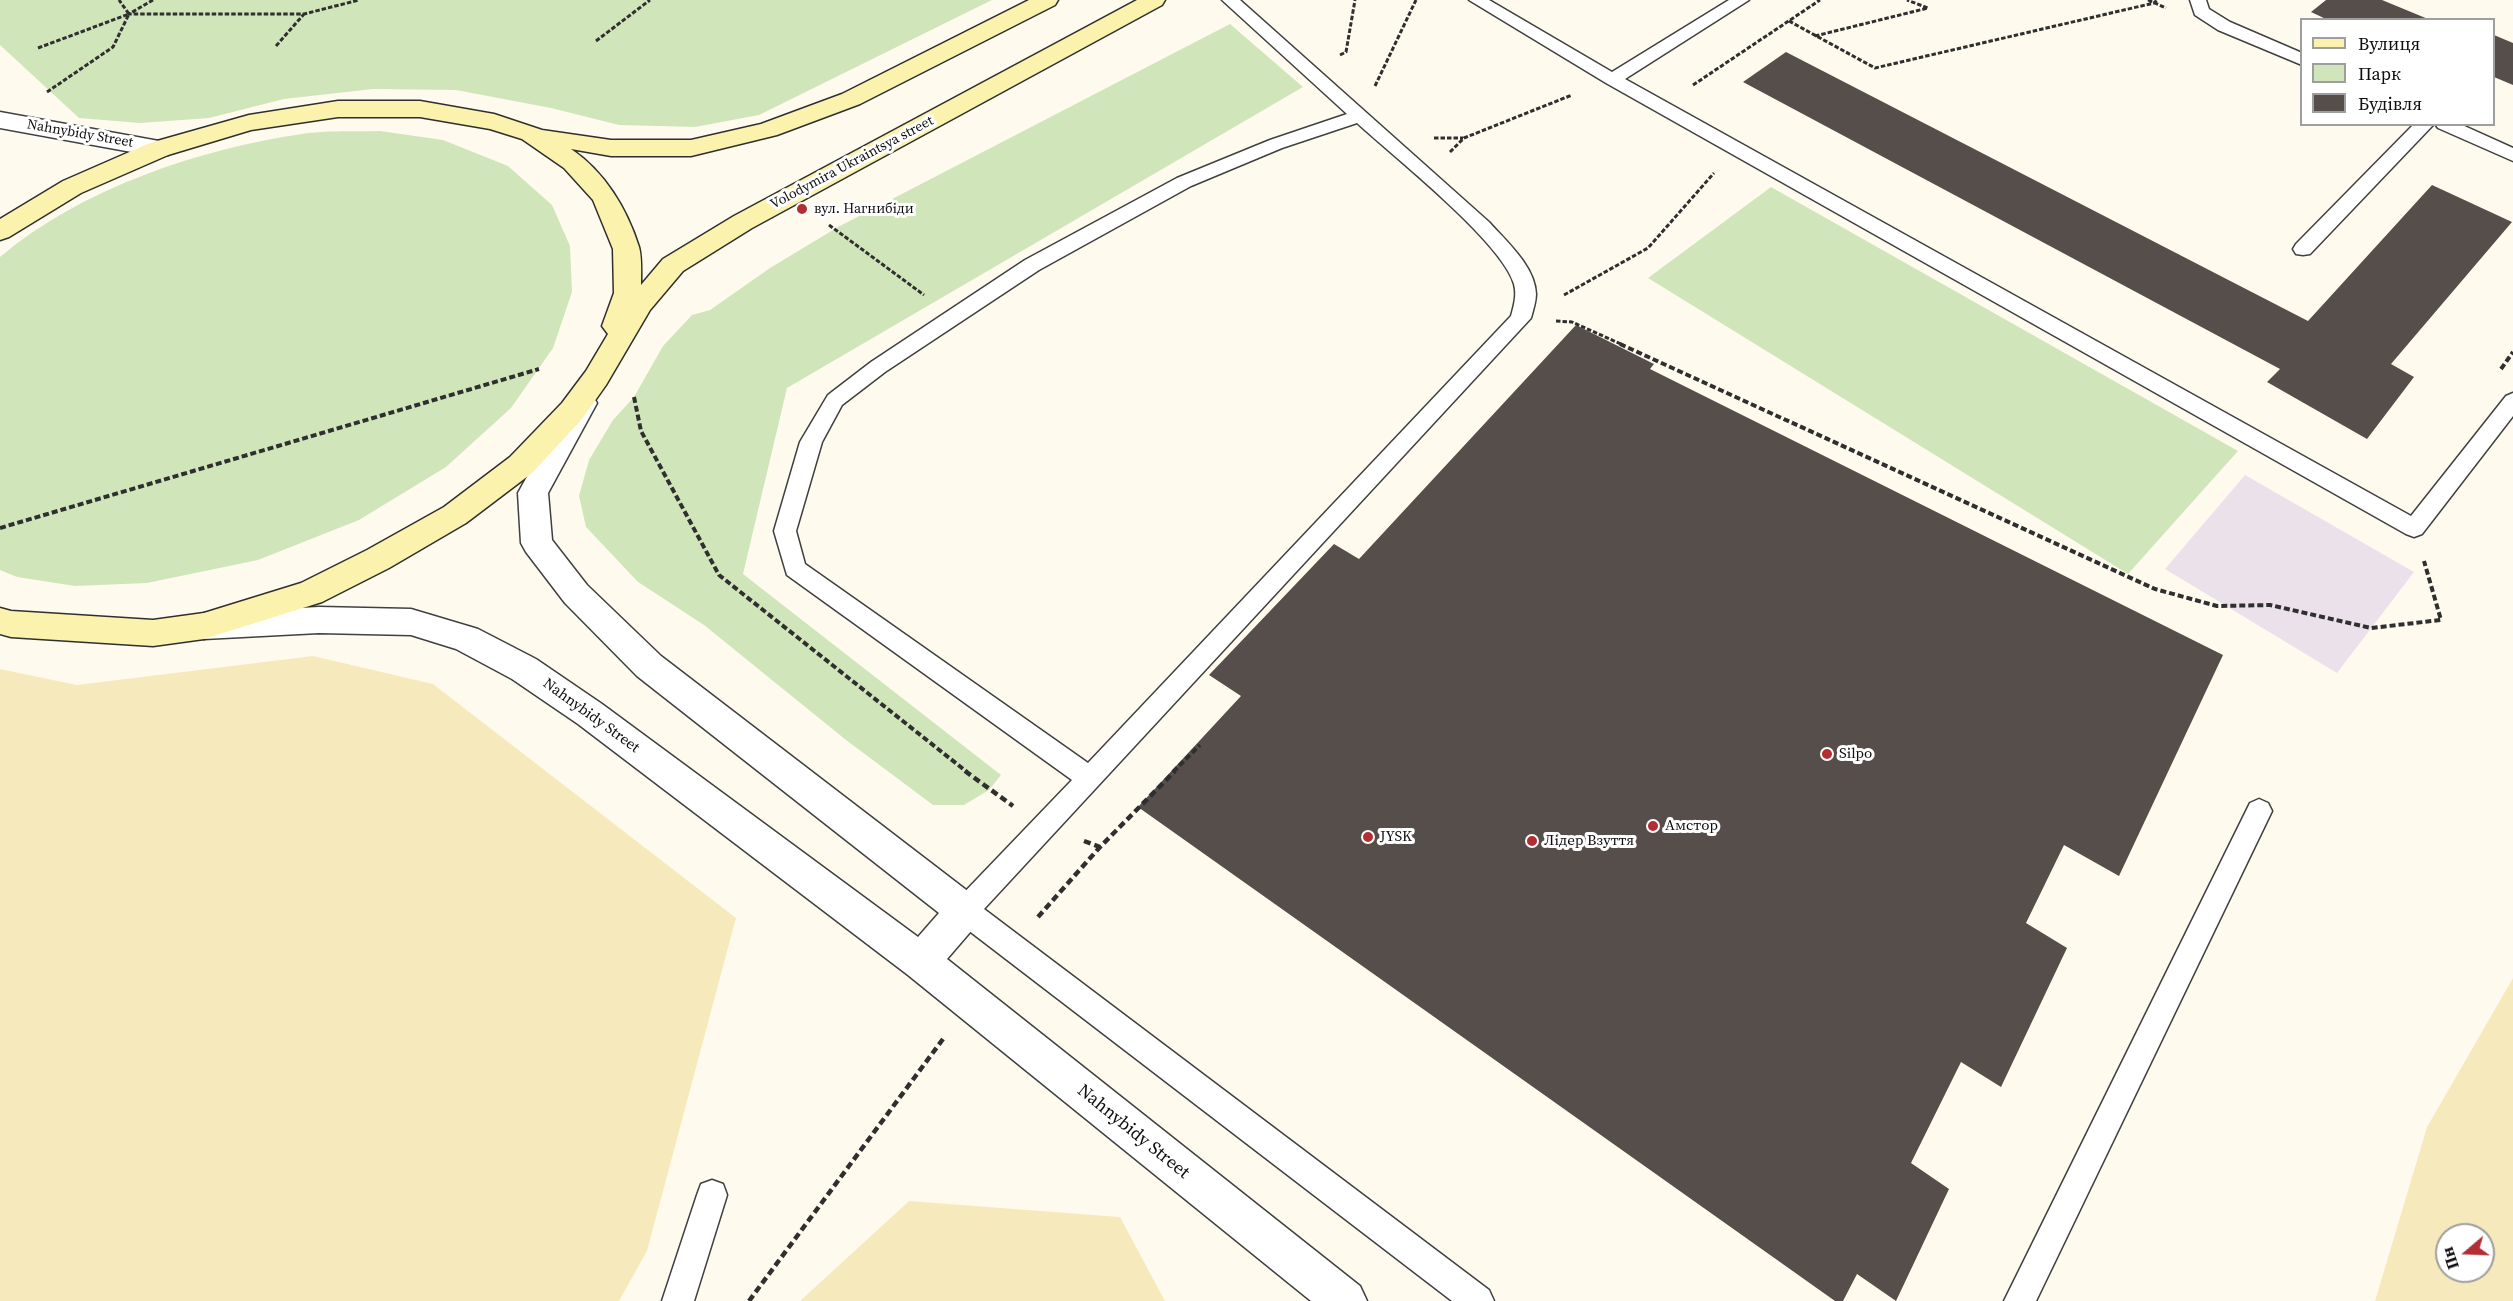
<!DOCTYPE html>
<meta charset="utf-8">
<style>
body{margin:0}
#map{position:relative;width:2513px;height:1301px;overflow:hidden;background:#fefbee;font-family:"Source Serif 4",serif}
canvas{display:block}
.legend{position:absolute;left:2300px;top:18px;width:195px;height:108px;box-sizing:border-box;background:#fff;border:2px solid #9e9e9e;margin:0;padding:8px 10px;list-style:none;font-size:18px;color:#0d0d0d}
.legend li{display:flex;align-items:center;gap:12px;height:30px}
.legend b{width:30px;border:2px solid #9e9e9e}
.north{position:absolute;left:2435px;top:1223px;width:60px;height:60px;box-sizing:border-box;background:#fff;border:2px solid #9e9e9e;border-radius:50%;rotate:251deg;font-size:16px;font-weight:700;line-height:24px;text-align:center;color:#0d0d0d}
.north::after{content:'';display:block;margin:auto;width:21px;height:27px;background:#b32e33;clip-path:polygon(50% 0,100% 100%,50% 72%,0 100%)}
</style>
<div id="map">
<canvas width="2513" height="1301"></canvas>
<ul class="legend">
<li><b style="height:8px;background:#faf2ad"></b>Вулиця</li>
<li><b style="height:16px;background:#d0e6ba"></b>Парк</li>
<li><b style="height:16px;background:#554e4a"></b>Будівля</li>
</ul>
<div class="north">Пн</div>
</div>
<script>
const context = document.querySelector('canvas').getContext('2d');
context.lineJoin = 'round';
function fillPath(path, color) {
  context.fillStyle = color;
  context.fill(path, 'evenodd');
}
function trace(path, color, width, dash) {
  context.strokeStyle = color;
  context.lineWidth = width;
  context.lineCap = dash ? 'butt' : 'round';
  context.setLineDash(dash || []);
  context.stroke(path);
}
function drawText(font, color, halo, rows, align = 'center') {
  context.font = font + ' "Source Serif 4",serif';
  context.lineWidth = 6;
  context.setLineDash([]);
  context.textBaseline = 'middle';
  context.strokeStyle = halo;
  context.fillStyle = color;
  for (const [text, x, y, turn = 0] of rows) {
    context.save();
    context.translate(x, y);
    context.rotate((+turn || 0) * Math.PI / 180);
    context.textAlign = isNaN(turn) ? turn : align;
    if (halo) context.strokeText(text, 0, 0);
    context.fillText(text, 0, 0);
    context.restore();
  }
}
const industrial = new Path2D(`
 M2245,475L2414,572L2337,673L2165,569Z`);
const green = new Path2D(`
 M0,0H992L759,115L695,127L619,125L551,108L456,90L373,89L284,99L209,118L140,123L79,118L0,45Z
 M1230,24L1303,87L787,388L743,574L1001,775L989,790L964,805H933L846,740L704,625L638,582L586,527L579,496L589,460L613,420L634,397L663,346L692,315L710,310L770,268L838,227Z
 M380,131L443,140L508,166L552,205L570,246L572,292L553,348L511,408L446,467L359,520L258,560L147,583L75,586L17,577L0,570V257C80,189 199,149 302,134C327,130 355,132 380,131Z
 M1771,187L2238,451L2128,574L1648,278Z`);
const sand = new Path2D(`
 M313,656L433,684L736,918L647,1251L619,1301H0V669L77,685Z
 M2513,978V1301H2375L2427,1127ZM2447,1235H2483V1271H2447Z
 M909,1201L1120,1217L1165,1301H800Z`);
const building = new Path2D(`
 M2326,0H2382L2428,19L2328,20L2311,12Z
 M2494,35L2513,43V85L2494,77Z
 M1786,52L2308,321L2432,185L2512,222L2391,364L2414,377L2367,439L2267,382L2280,369L1743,82Z
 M1576,325L1654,364L1650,369L2223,655L2119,876L2064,845L2026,923L2067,948L2001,1087L1961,1062L1911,1163L1949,1189L1896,1301L1857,1274L1843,1301H1835L1138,807L1241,696L1209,675L1334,544L1359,559Z`);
const pathFar2 = new Path2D(`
 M153,0L129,14H304L359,0
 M2148,0L2166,8
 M1789,21L1875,68L2154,3L2157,0
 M1815,36L1928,8L1907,0
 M596,41L650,0
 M276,46L304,14
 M38,48L129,14L119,0
 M1340,55L1346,52L1355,0
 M1693,85L1820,0
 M1375,86L1416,0
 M47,92L113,47L129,14
 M1434,138H1463
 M1450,152L1464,138L1572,95
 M829,225L924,295
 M1564,295L1648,248L1714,173
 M1556,321L1572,322L1623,345`);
const pathFar1 = new Path2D(`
 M1620,344L2155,589L2217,606L2270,605L2371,628L2441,620L2424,561
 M2501,369L2513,352
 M634,397L641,431L719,575L967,772
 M0,528L539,369
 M1173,772L1200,745`);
const path = new Path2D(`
 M965,771L1013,806
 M1084,841L1100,847
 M1038,917L1100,847L1175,771
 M749,1301L943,1039`);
const lane = new Path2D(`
 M1222,0H1240L1489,222C1506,241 1535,266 1536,294C1536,302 1533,310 1531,318L984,909L1489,1290L1494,1301H1452L955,920L952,911L955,902L1072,780L787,575L774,531L800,442L828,395L871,362L1025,260L1177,178L1270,140L1347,114ZM1357,123C1393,156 1502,242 1514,284C1517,295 1514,305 1511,316L1088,763L805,564L796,531L822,442L842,405L885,372L1039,270L1191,186L1282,148Z
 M1469,0H1489L1612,72L1729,0H1749L1625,79L2411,516L2506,396L2513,393V416L2422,534L2414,537L2406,534L1606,83Z
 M2190,0H2206L2209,9L2230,22L2302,53V65L2218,30L2195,15Z
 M2414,124H2434L2310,254L2303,255L2296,254L2293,249L2296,244Z
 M2435,124H2460L2513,148V161L2438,128Z
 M2259,799L2268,803L2272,811L2036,1301H2004L2250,803Z
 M712,1180L723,1184L727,1195L694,1301H662L697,1195L701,1184Z`);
const street = new Path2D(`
 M0,112L159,141L168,143L172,149L168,155L159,157L0,128Z
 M582,392L592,395L597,403L548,493L552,540L587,585L661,656L978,899L984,911L978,923L947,959L1360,1286L1367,1301H1311L908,975L578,724L512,679L456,649L411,635L319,633L204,639L192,635L188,626L192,617L204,613L319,607L411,609L478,629L536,659L602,704L918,937L939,913L637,676L565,603L526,552L521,543L518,493L572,395Z`);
const secondary = new Path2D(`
 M1029,0H1058L1055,5L860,104L777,135L691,156H611L571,149C605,172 627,209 639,247C642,258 641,273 641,285L663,259L734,216L1137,0H1165L1162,5L752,228L683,271L650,310L606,385L582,419L532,473L466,523L389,568L322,602L204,639L153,646L11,637L0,634V608L11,611L153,620L204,613L301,583L367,550L444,507L510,457L562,403L586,371L608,334L602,326L614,293L613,249L593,200L564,168L522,139L490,129L420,117H338L251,130L168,155L81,193L9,237L0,240V219L63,181L150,143L249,115L338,101H420L494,114L542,130L611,140H691L761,124L842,94Z`);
const markers = [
 [802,209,6,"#b32e33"],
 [1827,754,6,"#b32e33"],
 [1653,826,6,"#b32e33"],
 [1368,837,6,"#b32e33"],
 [1532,841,6,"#b32e33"]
];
const farStreetnames = [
 ["Nahnybidy Street",80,134,10],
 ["Volodymira Ukraintsya street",852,163,-28]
];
const farPoinames = [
 ["вул. Нагнибіди",814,209]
];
const streetNames = [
 ["Nahnybidy Street",591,716,36]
];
const poiNames = [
 ["Silpo",1839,754],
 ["Амстор",1665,826],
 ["JYSK",1380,837],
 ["Лідер Взуття",1544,841]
];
const nearStreetnames = [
 ["Nahnybidy Street",1133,1132,39]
];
fillPath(industrial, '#eae1eb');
fillPath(green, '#d0e6ba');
fillPath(sand, '#f6eabd');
fillPath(building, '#554e4a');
trace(lane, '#404040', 3);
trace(street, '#404040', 3);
trace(secondary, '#2f2f2f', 3);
trace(pathFar2, '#2f2f2f', 3, [4.5, 2]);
trace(pathFar1, '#2f2f2f', 4, [6, 3]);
trace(path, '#2f2f2f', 4.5, [7, 4]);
fillPath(lane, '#fff');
fillPath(street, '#fff');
fillPath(secondary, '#faf2ad');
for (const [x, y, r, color] of markers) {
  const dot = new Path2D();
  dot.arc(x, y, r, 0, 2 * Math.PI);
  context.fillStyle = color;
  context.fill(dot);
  trace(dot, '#fff', 2);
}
drawText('14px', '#0d0d0d', '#fff', farStreetnames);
drawText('14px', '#0d0d0d', '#fff', farPoinames, 'left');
drawText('15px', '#0d0d0d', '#fff', streetNames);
drawText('15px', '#0d0d0d', '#fff', poiNames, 'left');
drawText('18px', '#0d0d0d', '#fff', nearStreetnames);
</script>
